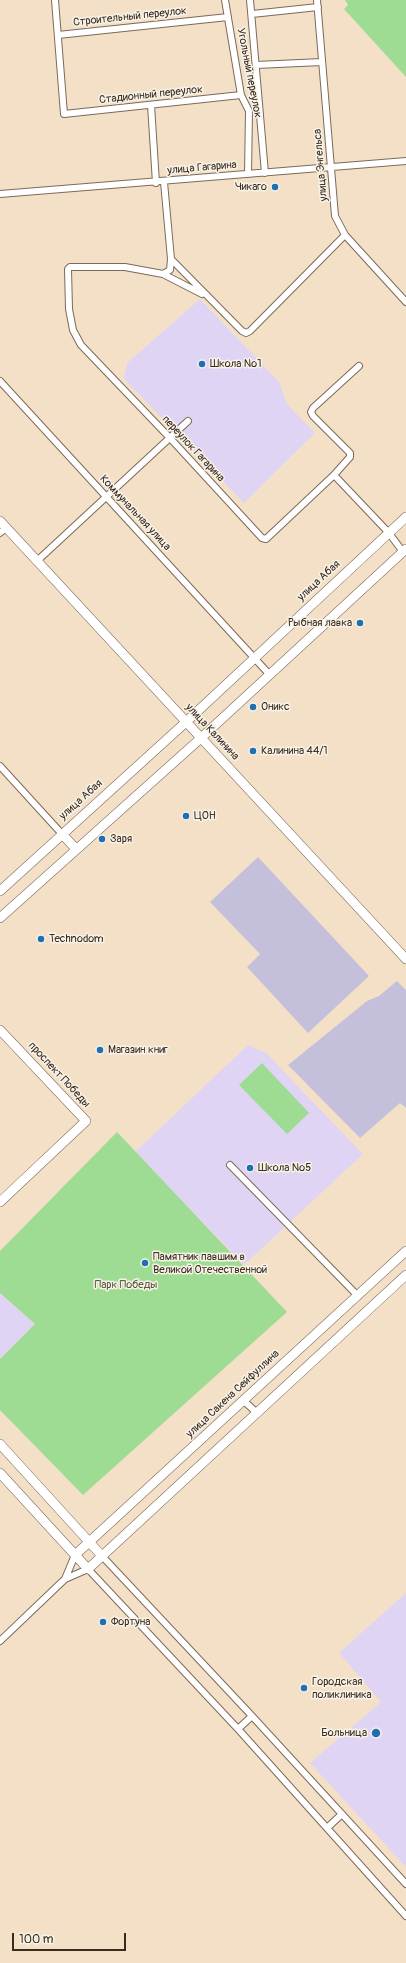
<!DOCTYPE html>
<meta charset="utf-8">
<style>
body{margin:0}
#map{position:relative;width:406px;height:1963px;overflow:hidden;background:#f4e0c7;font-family:Pangolin,sans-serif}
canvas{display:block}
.scale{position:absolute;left:12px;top:1933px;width:114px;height:18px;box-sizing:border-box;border:2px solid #3b2a1e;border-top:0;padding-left:5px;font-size:12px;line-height:14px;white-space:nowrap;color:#3b2a1e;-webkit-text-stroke:3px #f7f3e8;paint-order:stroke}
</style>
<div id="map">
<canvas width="406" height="1963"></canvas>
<div class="scale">100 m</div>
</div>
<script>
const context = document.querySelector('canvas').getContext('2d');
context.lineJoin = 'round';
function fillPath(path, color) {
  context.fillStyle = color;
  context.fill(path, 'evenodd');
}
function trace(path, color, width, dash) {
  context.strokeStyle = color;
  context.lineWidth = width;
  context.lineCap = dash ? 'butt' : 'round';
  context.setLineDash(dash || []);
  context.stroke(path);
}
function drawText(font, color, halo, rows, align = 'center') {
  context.font = font + ' Pangolin,sans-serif';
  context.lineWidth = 3;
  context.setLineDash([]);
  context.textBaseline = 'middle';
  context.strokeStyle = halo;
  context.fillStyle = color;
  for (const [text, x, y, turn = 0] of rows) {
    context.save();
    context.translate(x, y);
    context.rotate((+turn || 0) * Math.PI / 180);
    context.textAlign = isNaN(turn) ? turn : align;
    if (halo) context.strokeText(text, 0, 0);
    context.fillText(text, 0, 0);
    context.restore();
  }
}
const built = new Path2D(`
 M200,299L279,382L287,404L315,433L244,503L124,379L127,363Z
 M248,1045L266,1053L363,1154L244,1265L135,1152Z
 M0,1293L35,1324L0,1359Z
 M406,1593V1867L310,1763L381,1702L339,1653Z`);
const industrial = new Path2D(`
 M258,857L369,976L308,1033L247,967L260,954L210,902Z
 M397,981L406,990V1108L400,1103L360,1138L288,1065L367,1001L379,996Z`);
const green = new Path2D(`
 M345,0H406V77L344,9L348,5Z
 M262,1063L309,1113L287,1134L239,1085Z
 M117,1132L287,1312L83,1495L0,1410V1359L35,1324L0,1293V1251Z`);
const street = new Path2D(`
 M55,0L64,114L241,95
 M225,0L241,95L249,111L248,174
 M250,0L265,173
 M317,0L335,216L345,235L406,302
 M252,14L318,7
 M58,35L228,17
 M256,65L322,62
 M151,105L156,183
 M164,182L171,259L242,331L246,333L250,331L345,235
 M0,194L406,161
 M171,259L170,270L163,274L125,267H70L68,269L69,309L73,330L81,345L169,437L262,538L266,539L334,475L389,533L403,552
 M163,274L202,294
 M0,381L269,674
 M334,475L350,457V453L313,416L311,412L313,408L359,366
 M0,533L6,528
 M37,561L188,421
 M0,766L62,834
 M230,1165L357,1295
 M244,1401L257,1413
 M102,1556L252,1716L406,1884
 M65,1579L75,1555
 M0,1641L65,1579L88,1569L238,1729L406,1916
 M238,1729L252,1716
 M327,1828L342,1814`);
const secondary = new Path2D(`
 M0,521L406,959
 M62,834L76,849
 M0,891L186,722L406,517
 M0,918L201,738L406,549
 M0,1030L86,1121L0,1202
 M0,1444L102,1556
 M0,1473L88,1569L406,1275
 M75,1555L406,1251`);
const markers = [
 [275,187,4,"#1f6fb2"],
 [202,364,4,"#1f6fb2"],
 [360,623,4,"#1f6fb2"],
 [253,707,4,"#1f6fb2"],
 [253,751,4,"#1f6fb2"],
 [186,816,4,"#1f6fb2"],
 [102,839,4,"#1f6fb2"],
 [41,939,4,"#1f6fb2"],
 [100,1050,4,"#1f6fb2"],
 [250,1168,4,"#1f6fb2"],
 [145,1263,4,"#1f6fb2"],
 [103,1622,4,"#1f6fb2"],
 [304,1688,4,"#1f6fb2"],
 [376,1733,5,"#1f6fb2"]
];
const streetNames = [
 ["Строительный переулок",130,17,-6],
 ["Угольный переулок",249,73,79],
 ["Стадионный переулок",151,95,-6],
 ["улица Энгельса",321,165,-95],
 ["улица Гагарина",202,168,-5],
 ["переулок Гагарина",193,449,47],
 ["Коммунальная улица",135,513,47],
 ["улица Абая",319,581,-43],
 ["улица Калинина",212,732,47],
 ["улица Абая",81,800,-42],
 ["проспект Победы",59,1075,47],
 ["улица Сакена Сейфуллина",233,1394,-43]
];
const poiNames = [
 ["Чикаго",267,187,"right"],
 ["Школа №1",210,364],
 ["Рыбная лавка",352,623,"right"],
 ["Оникс",261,707],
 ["Калинина 44/1",261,751],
 ["ЦОН",194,816],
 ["Заря",110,839],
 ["Technodom",49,939],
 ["Магазин книг",108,1050],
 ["Школа №5",258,1168],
 ["Памятник павшим в",153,1257],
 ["Великой Отечественной",153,1270],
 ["Фортуна",111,1622],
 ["Городская",312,1682],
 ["поликлиника",312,1695],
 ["Больница",367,1733,"right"]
];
const parkNames = [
 ["Парк Победы",126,1285]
];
fillPath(built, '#e0d4f4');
fillPath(industrial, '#c4c0db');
fillPath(green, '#9ddc92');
trace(street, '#7c6a59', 8);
trace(secondary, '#7c6a59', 10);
trace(street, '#fff', 6);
trace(secondary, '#fff', 9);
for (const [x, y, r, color] of markers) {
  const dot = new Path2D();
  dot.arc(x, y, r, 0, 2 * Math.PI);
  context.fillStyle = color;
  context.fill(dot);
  trace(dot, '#f7f3e8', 1.5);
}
drawText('11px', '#3b2a1e', '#f7f3e8', streetNames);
drawText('11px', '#3b2a1e', '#f7f3e8', poiNames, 'left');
drawText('11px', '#54563b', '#f7f3e8', parkNames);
</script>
